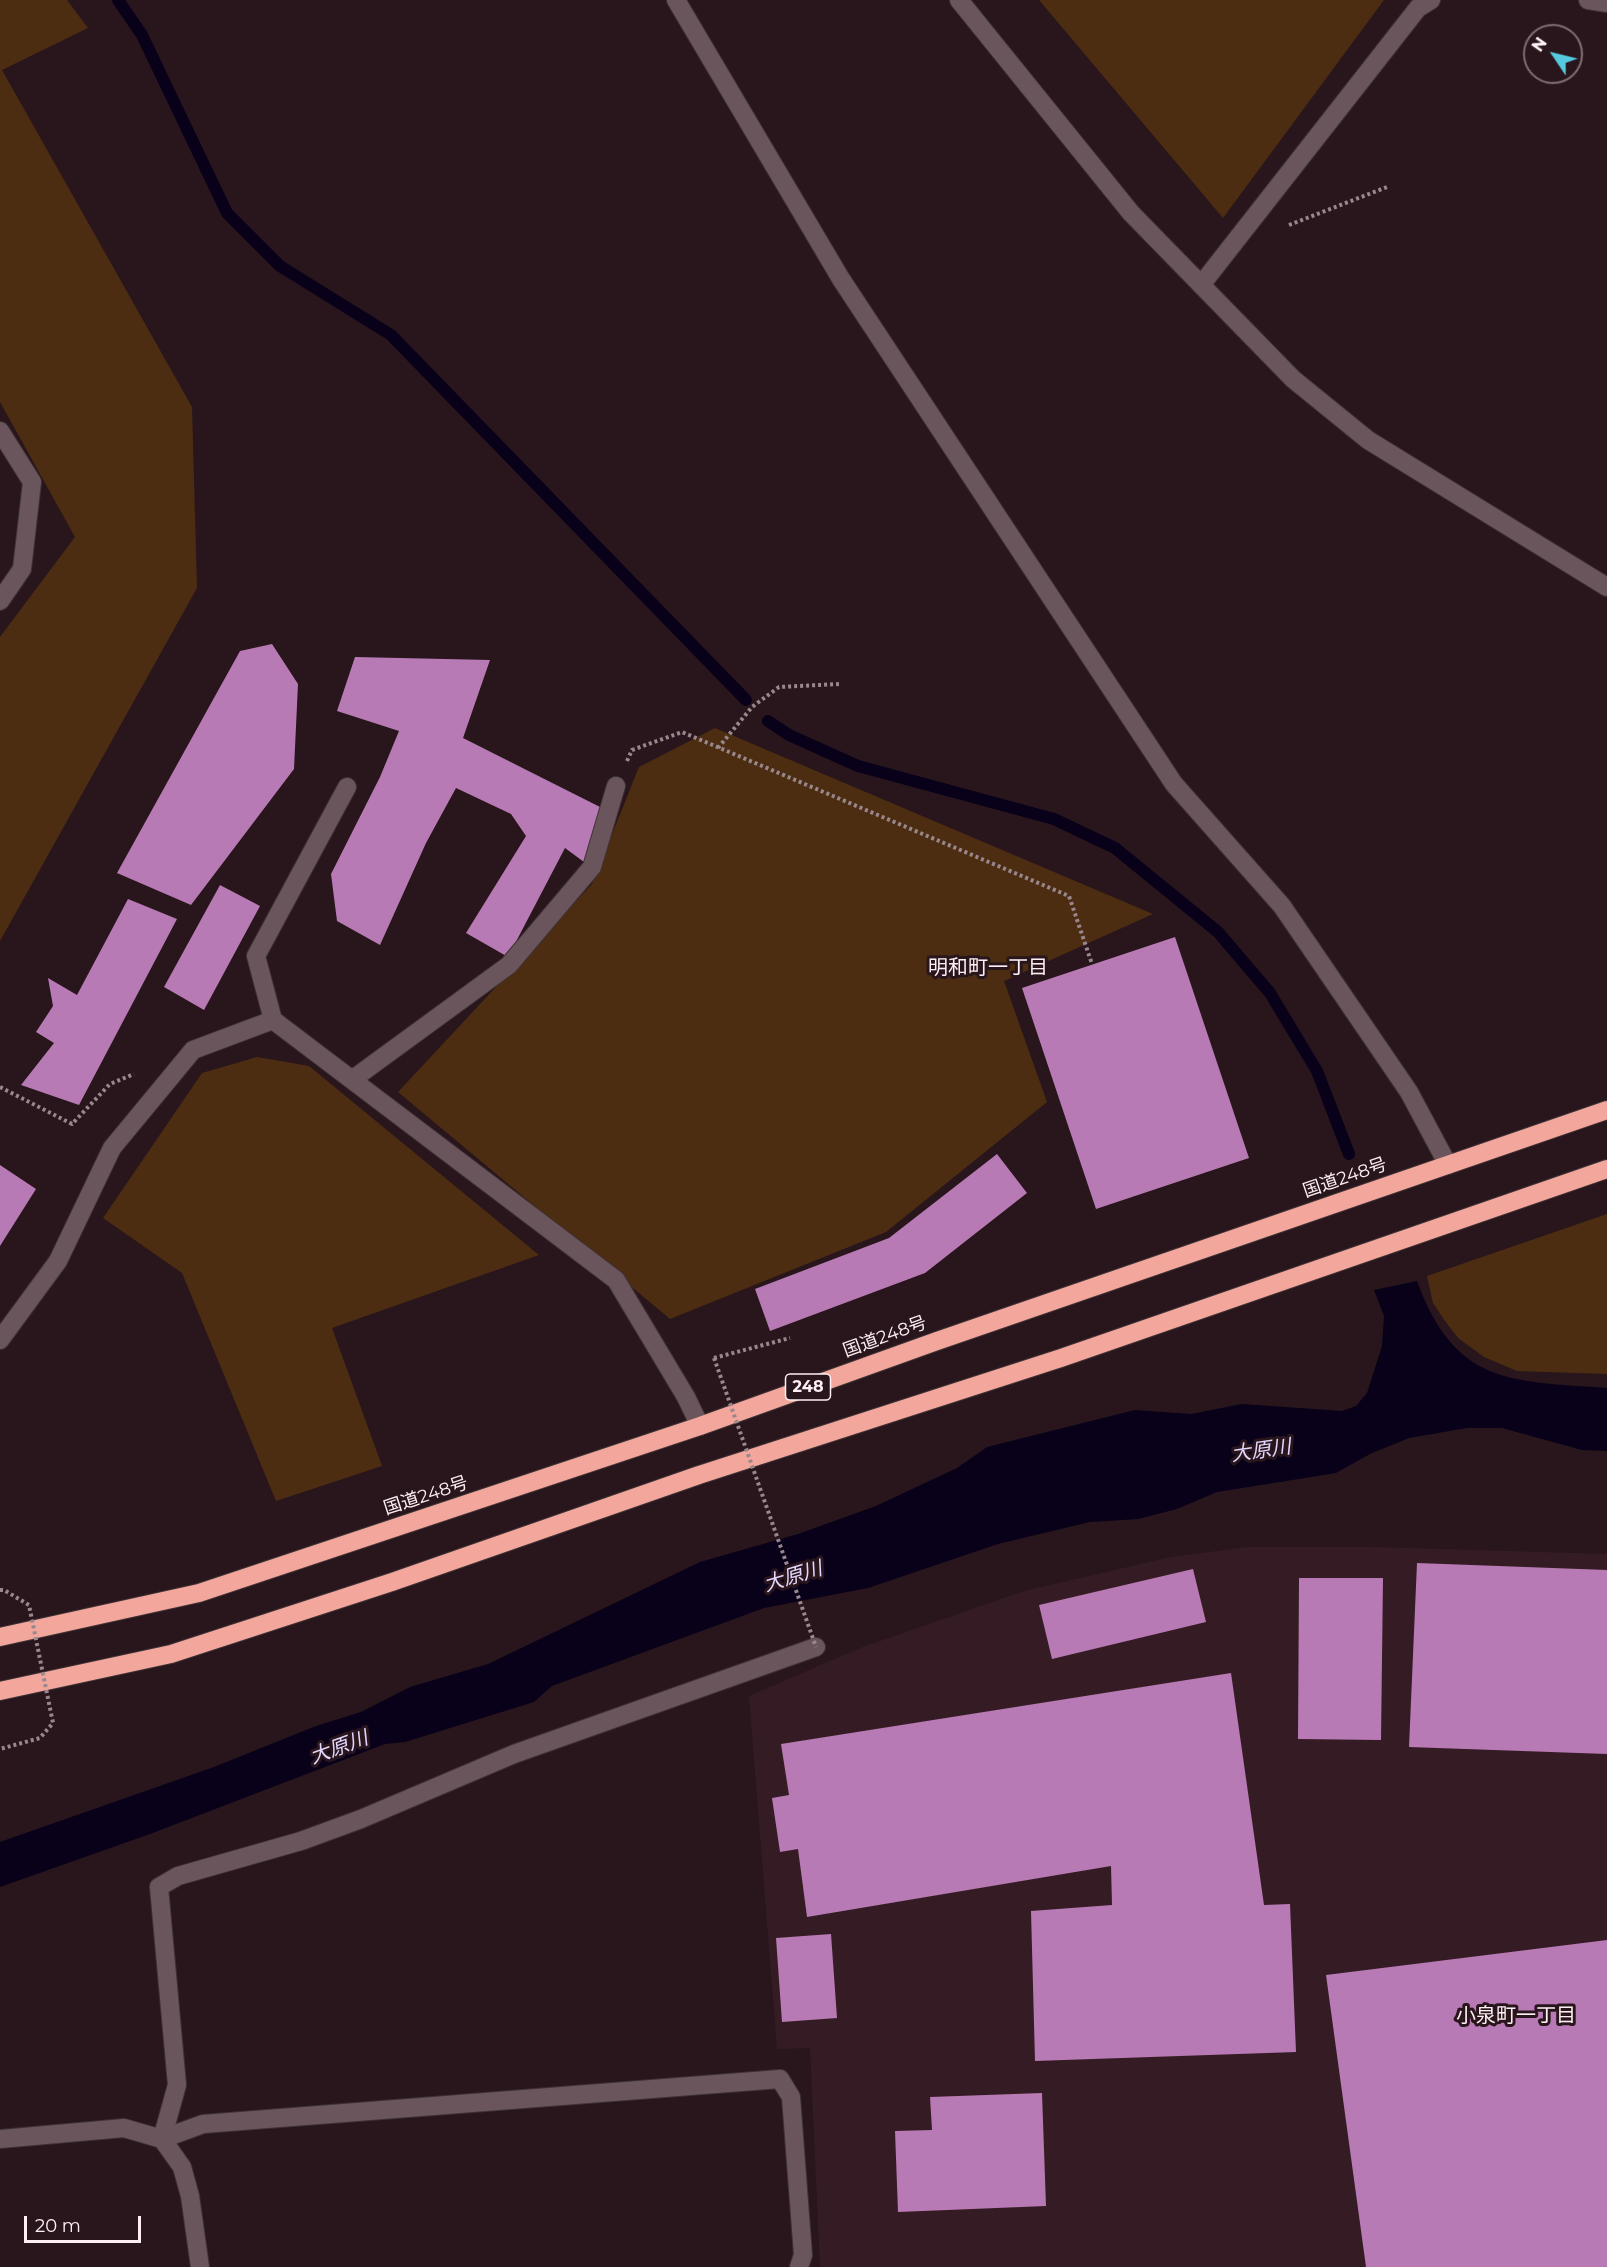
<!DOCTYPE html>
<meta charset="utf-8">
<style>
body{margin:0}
#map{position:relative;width:1607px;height:2267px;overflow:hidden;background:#28161c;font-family:Montserrat,sans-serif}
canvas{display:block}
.north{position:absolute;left:1523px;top:24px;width:60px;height:60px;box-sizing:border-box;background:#28161c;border:2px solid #7d6d72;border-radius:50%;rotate:305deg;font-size:16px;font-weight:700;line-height:24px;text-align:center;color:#fdeff3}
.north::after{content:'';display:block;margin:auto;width:21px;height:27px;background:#55cadf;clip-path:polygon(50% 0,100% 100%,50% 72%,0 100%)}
.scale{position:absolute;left:24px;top:2216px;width:117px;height:27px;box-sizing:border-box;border:3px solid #fdeff3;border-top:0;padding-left:8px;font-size:18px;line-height:21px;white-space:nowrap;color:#fdeff3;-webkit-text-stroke:4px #28161c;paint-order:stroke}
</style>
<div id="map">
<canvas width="1607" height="2267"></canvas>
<div class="north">N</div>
<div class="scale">20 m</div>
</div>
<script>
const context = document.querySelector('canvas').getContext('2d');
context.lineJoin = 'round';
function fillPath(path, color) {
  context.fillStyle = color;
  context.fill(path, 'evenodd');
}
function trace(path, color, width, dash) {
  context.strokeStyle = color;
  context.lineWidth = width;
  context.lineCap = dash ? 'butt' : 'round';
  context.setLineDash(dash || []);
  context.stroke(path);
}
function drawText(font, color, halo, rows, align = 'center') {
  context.font = font + ' Montserrat,"Noto Sans JP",sans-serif';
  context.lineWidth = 6;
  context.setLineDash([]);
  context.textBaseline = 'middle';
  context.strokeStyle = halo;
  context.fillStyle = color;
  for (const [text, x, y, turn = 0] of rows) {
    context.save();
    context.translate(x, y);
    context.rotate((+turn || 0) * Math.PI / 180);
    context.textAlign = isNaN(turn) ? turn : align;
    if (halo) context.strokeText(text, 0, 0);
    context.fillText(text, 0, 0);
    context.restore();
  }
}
const built = new Path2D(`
 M1247,1547H1375L1607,1554V2267H820L810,2048L777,2049L749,1696L860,1648L1024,1591L1171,1557Z`);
const green = new Path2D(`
 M0,0H67L88,28L2,70L192,407L197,588L0,941V637L75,537L0,402Z
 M1039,0H1384L1223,218Z
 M715,728L1153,914L1004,981L1047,1102L886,1232L670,1319L398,1092L592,884L639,767Z
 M257,1057L309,1066L539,1255L332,1328L382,1466L276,1501L182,1273L103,1218L202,1073Z
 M1607,1214V1374L1517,1371L1484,1357L1458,1338L1445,1321L1433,1303L1427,1276Z`);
const water = new Path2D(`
 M1417,1281C1455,1385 1510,1381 1607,1388V1451L1582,1450L1502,1428H1467L1409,1438L1370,1454L1336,1473L1217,1492L1177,1509L1138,1519L1090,1522L998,1544L868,1588L764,1608L552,1686L534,1702L405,1742L385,1744L150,1834L0,1887V1842L214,1767L316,1726L361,1712L410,1687L488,1664L700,1562L798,1534L876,1506L957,1468L987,1447L1135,1410L1191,1414L1242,1404L1342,1411L1356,1406L1367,1393L1382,1346L1384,1316L1374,1290Z`);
const stream = new Path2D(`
 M118,0L142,35L227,213L280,266L391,335L746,700
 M768,721L789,735L858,766L1054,819L1115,848L1218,932L1270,993L1317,1071L1349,1154`);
const building = new Path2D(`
 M272,644L298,684L294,769L191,905L117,873L240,651Z
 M355,657L490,660L463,738L602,808L584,862L565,848L508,957L466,933L526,836L511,814L456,788L426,843L380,945L337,921L331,874L380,777L399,731L337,711Z
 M220,885L260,906L204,1010L164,987Z
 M128,899L177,919L79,1105L21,1085L54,1043L36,1032L53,1006L48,978L77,995Z
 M1175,937L1249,1158L1096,1209L1022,988Z
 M997,1154L1027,1193L925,1273L770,1331L755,1289L889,1238Z
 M0,1165L36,1189L0,1246Z
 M1417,1563L1607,1570V1754L1409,1747Z
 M1193,1569L1206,1622L1052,1659L1039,1605Z
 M1299,1578H1383L1381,1740L1298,1739Z
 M1231,1673L1264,1905L1290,1904L1296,2052L1035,2061L1031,1911L1112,1905L1111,1866L807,1917L798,1849L780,1852L772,1798L789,1795L781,1744Z
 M831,1934L837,2018L782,2022L776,1938Z
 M1607,1940V2267H1366L1326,1975Z
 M1042,2093L1046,2206L898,2212L895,2131L932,2130L930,2097Z`);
const path = new Path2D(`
 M1289,225L1387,187
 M718,748L752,707L779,687L839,684
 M627,761L632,750L682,732L1069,896L1092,964
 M0,1087L72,1124L110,1084L134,1074
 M714,1358L790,1338`);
const lane = new Path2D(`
 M1588,0L1607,3
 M1201,285L1418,8L1431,0
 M347,787L256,956L273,1020L616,1280L686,1397L700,1426
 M353,1079L509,965L592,867L616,786
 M0,1340L58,1261L112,1148L193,1050L273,1020`);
const street = new Path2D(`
 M676,0L841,279L1174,784L1282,906L1409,1092L1448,1165
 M0,431L32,482L22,569L0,601
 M0,2139L124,2128L162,2139L182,2167L190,2196L200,2267
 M162,2139L177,2085L159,1887L178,1876L301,1841L361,1819L514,1754L816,1647
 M162,2139L203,2124L780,2079L791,2097L803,2255L799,2267`);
const secondary = new Path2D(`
 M959,0L1131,213L1293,379L1368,440L1607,587`);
const highway = new Path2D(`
 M0,1637L199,1593L700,1426L937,1341L1607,1110
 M0,1691L171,1654L392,1582L699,1475L1061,1358L1607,1169`);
const pathBridge = new Path2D(`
 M714,1358L816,1647
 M0,1590H4L29,1605L53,1723L40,1738L0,1749`);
const shields = [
 [808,1387,45]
];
const shieldNames = [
 ["248",808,1387]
];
const streetNames = [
 ["国道248号",1345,1178,-19],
 ["国道248号",885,1337,-20],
 ["国道248号",426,1496,-18]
];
const neighbourhoodNames = [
 ["明和町一丁目",988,968],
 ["小泉町一丁目",1516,2016]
];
const waterNames = [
 ["大原川",1261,1451,-8],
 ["大原川",793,1577,-17],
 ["大原川",339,1748,-20]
];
fillPath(built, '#351c24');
fillPath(green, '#4d2d12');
fillPath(water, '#090019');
trace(stream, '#090019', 12);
fillPath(building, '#b87ab4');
trace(lane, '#3f3235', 20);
trace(street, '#3f3235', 20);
trace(secondary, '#3f3235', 20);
trace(highway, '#3f3235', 20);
trace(path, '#98888d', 4, [3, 3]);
trace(lane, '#6b555c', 18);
trace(street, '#6b555c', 18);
trace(secondary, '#6b555c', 18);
trace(highway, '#f3a69b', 18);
trace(pathBridge, '#98888d', 4, [3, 3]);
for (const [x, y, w] of shields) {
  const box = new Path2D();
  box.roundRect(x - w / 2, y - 13, w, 26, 4.5);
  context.fillStyle = '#28161c';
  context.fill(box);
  trace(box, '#fdeff3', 1.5);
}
drawText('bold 16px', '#fdeff3', null, shieldNames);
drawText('18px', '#fdeff3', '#28161c', streetNames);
drawText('20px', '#fdeff3', '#28161c', neighbourhoodNames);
drawText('italic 20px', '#e4d7ff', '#28161c', waterNames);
</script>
